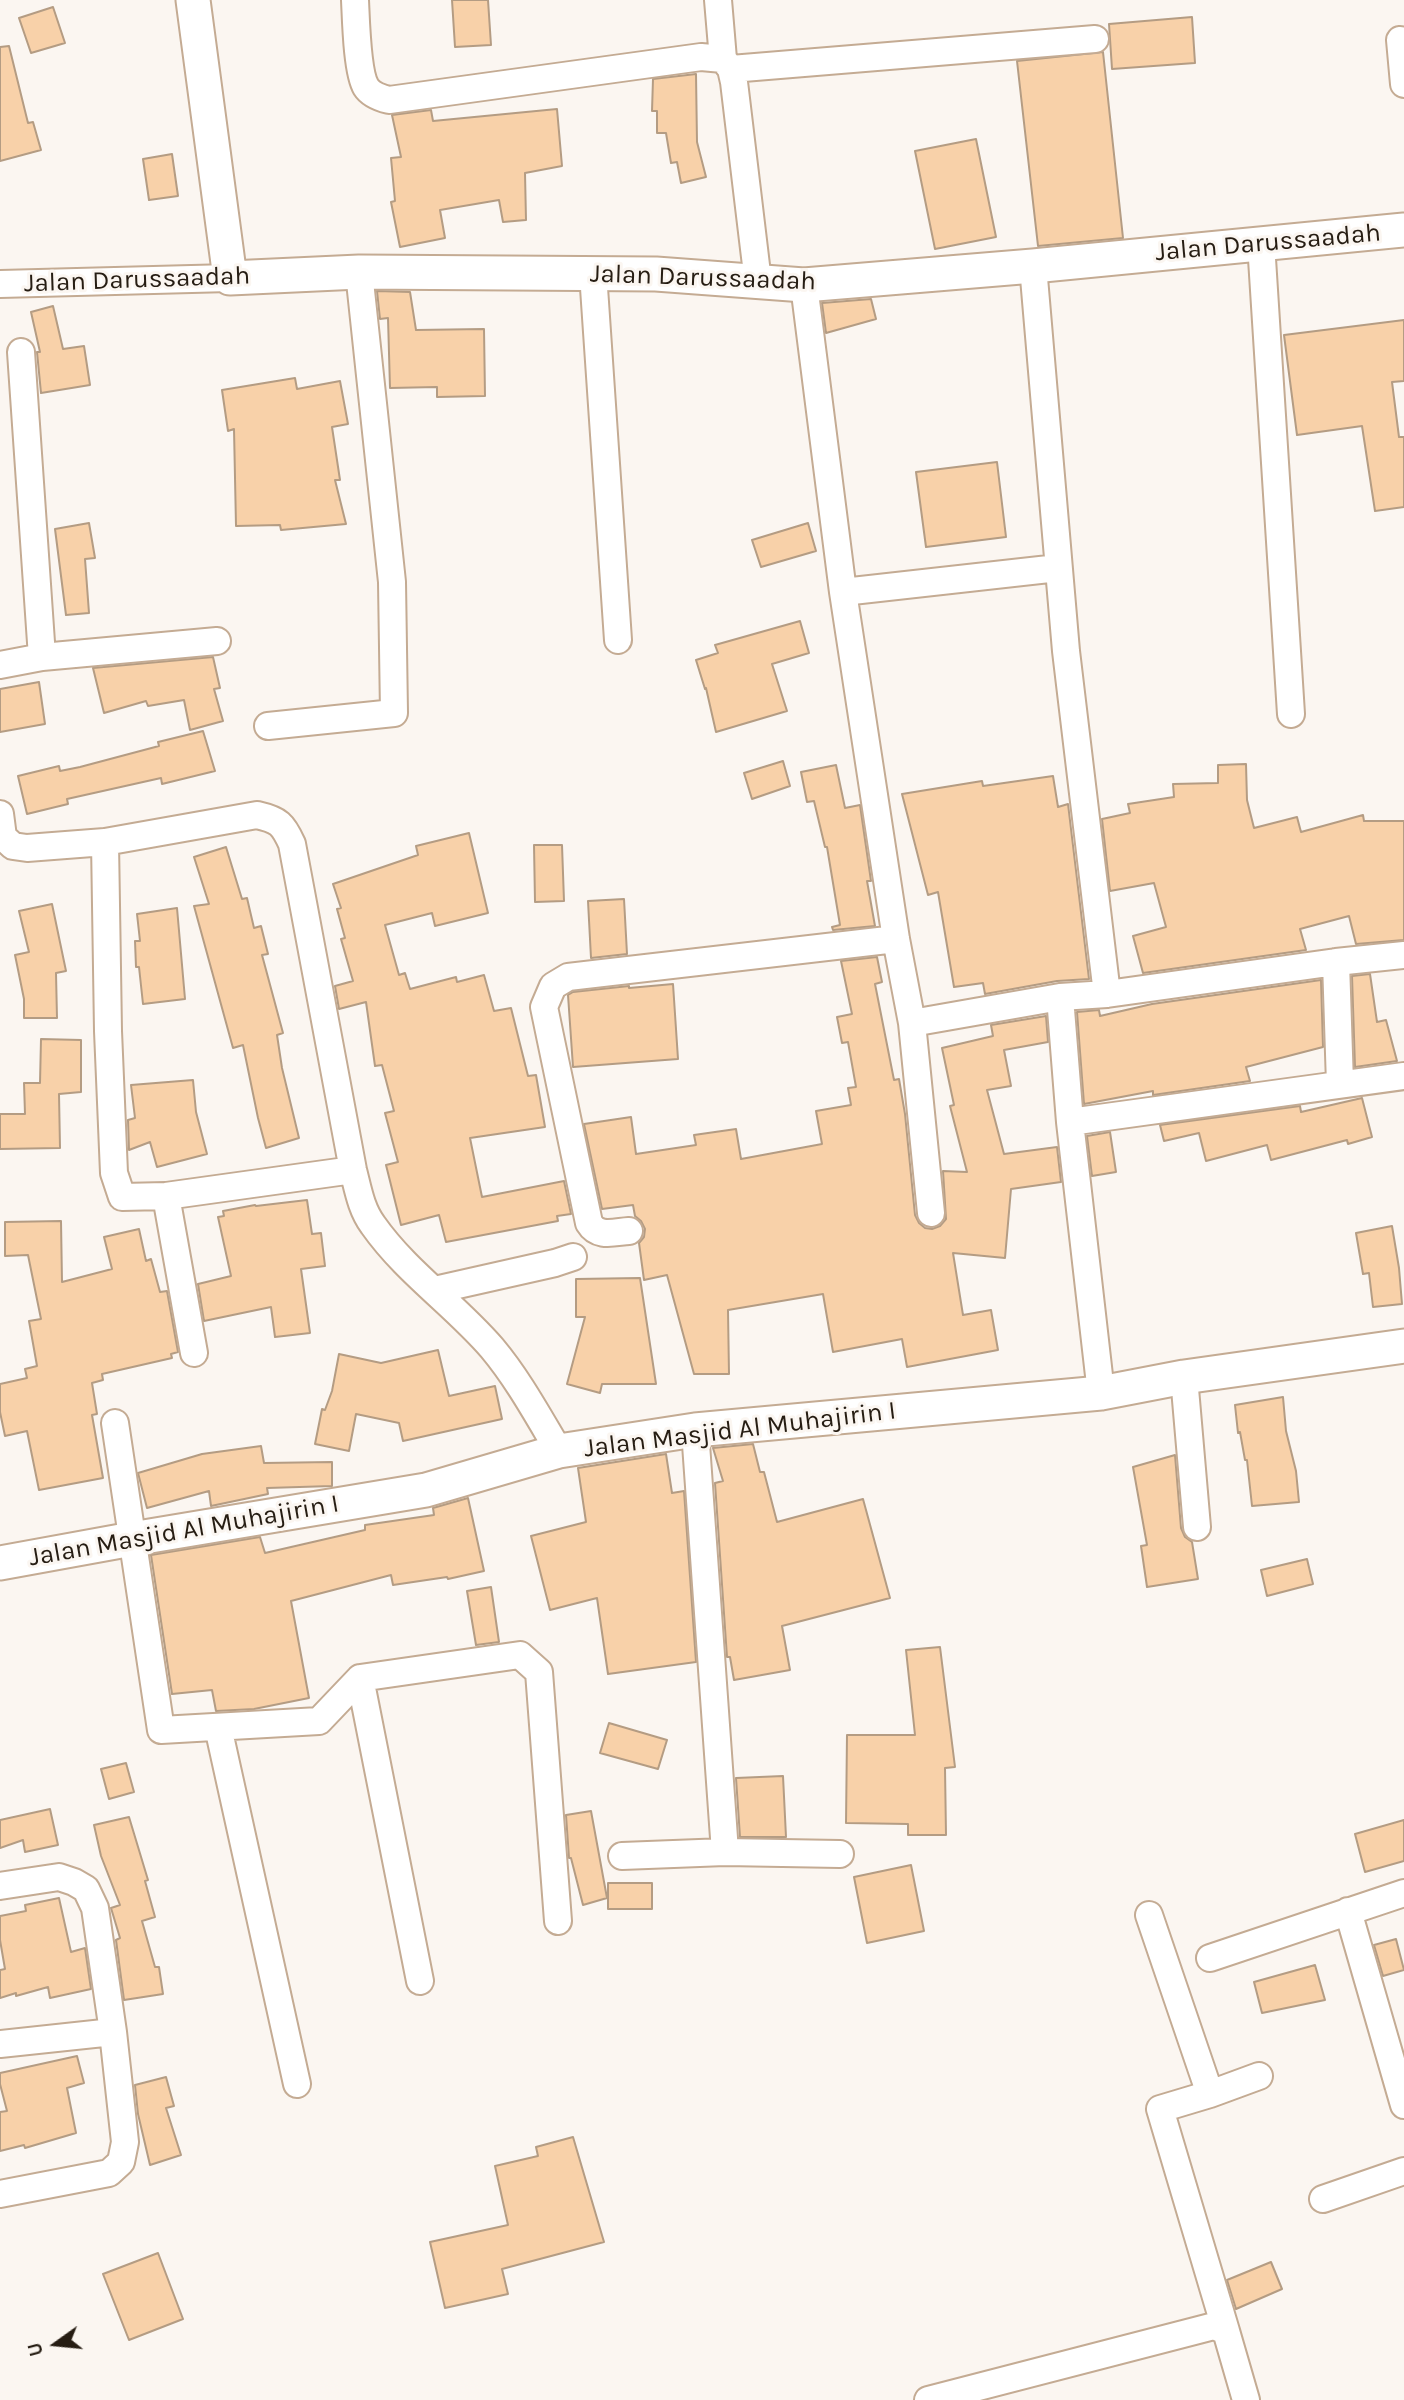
<!DOCTYPE html>
<style>
body{margin:0}
#map{position:relative;width:1404px;height:2400px;overflow:hidden;background:#fbf6f1;font-family:Karla,sans-serif}
canvas{display:block}
.north{position:absolute;left:21px;top:2309px;width:70px;height:70px;-webkit-text-stroke:5px #fbf6f1;paint-order:stroke;rotate:255deg;font-size:19px;font-weight:700;line-height:28px;text-align:center;color:#261d13}
.north::after{content:'';display:block;margin:auto;width:24px;height:32px;background:#261d13;clip-path:polygon(50% 0,100% 100%,50% 72%,0 100%)}
</style>
<div id="map">
<canvas width="1404" height="2400"></canvas>
<div class="north">U</div>
</div>
<script>
const context = document.querySelector('canvas').getContext('2d');
context.lineJoin = 'round';
function fillPath(path, color) {
  context.fillStyle = color;
  context.fill(path, 'evenodd');
}
function trace(path, color, width, dash) {
  context.strokeStyle = color;
  context.lineWidth = width;
  context.lineCap = dash ? 'butt' : 'round';
  context.setLineDash(dash || []);
  context.stroke(path);
}
function drawText(font, color, halo, rows, align = 'center') {
  context.font = font + ' Karla,sans-serif';
  context.lineWidth = 6;
  context.setLineDash([]);
  context.textBaseline = 'middle';
  context.strokeStyle = halo;
  context.fillStyle = color;
  for (const [text, x, y, turn = 0] of rows) {
    context.save();
    context.translate(x, y);
    context.rotate((+turn || 0) * Math.PI / 180);
    context.textAlign = isNaN(turn) ? turn : align;
    if (halo) context.strokeText(text, 0, 0);
    context.fillText(text, 0, 0);
    context.restore();
  }
}
const building = new Path2D(`
 M452,0H488L491,45L455,47Z
 M53,7L65,43L31,53L19,18Z
 M1192,17L1195,63L1112,69L1109,24Z
 M9,46L28,123L33,122L41,150L0,161V47Z
 M1103,52L1123,238L1038,246L1017,61Z
 M696,74L697,142L706,177L681,183L677,162L671,163L666,133H657V111H652L653,79Z
 M557,109L562,166L525,173L526,220L503,222L499,200L440,210L445,238L400,247L391,202L395,201L391,158L401,157L392,115L431,110L433,121Z
 M976,139L996,237L935,249L915,151Z
 M172,154L178,196L149,200L143,159Z
 M377,291L410,292L416,330L484,329L485,396L437,397V387L390,388L388,318L380,319Z
 M871,299L876,319L826,333L822,303Z
 M53,306L63,349L84,346L90,385L41,393L37,352H40L31,312Z
 M1404,320V381L1392,382L1399,437H1404V507L1375,511L1362,426L1297,435L1284,335Z
 M295,378L297,389L340,381L348,424L332,427L340,480H335L346,524L281,530L280,525L236,526L234,429L228,431L222,390Z
 M997,462L1006,537L926,547L916,472Z
 M89,523L95,558L85,559L89,613L66,615L55,529Z
 M808,523L816,551L761,567L752,540Z
 M800,621L809,653L772,664L787,711L716,732L706,688L705,689L696,660L718,653L715,645Z
 M213,657L220,688L214,689L223,721L190,730L184,700L148,706L146,701L104,713L93,668Z
 M39,682L45,724L0,732V689Z
 M203,731L215,771L162,784L161,778L67,799L68,804L27,814L18,776L59,766L60,771L80,767L159,746L158,742Z
 M783,761L790,786L752,799L744,773Z
 M1246,764L1247,800L1254,828L1297,817L1301,832L1363,815L1364,821H1404V940L1356,944L1349,916L1300,929L1306,950L1143,973L1133,936L1166,927L1154,883L1110,891L1102,819L1130,813L1128,804L1174,797L1173,784L1218,783V765Z
 M836,765L845,808L860,805L871,881H867L875,926L833,930L832,927L840,925L827,847H825L814,801L807,802L801,772Z
 M1053,776L1058,807L1068,804L1089,979L1057,981L985,994L983,983L954,987L938,892L928,895L902,794L982,781L983,786Z
 M469,833L488,913L435,926L432,913L385,925L399,975L405,973L410,989L456,977L457,982L484,975L494,1011L511,1008L528,1076L536,1075L545,1127L470,1138L482,1197L564,1181L571,1214L557,1216L558,1221L446,1242L439,1215L401,1225L386,1165L398,1162L385,1113L394,1111L382,1065L375,1066L366,1002L339,1009L335,986L353,981L341,939L345,938L337,909L341,908L333,884L418,855L416,846Z
 M534,845H562L564,901L535,902Z
 M226,847L242,899L247,898L254,928L261,926L268,954L262,955L283,1033L277,1035L282,1068L299,1138L266,1148L258,1118L243,1045L233,1048L194,906L209,904L194,857Z
 M624,899L627,954L591,958L588,901Z
 M52,904L66,971L56,973L57,1018H24V999L15,955L29,952L19,911Z
 M177,908L185,999L143,1004L139,967H136L135,941H140L137,914Z
 M877,957L882,982L875,984L894,1080L899,1079L905,1114L915,1215L919,1223L925,1228L932,1229L940,1226L946,1219L943,1171L967,1172L950,1106L954,1105L942,1048L993,1036L991,1025L1046,1016L1048,1042L1004,1050L1011,1086L987,1090L1004,1154L1057,1147L1061,1182L1011,1189L1005,1258L953,1253L963,1315L991,1310L998,1350L907,1367L902,1339L833,1352L823,1294L728,1310L729,1374H694L667,1275L644,1280L639,1243L644,1237L645,1229L641,1221L635,1216L633,1205L602,1209L584,1124L631,1117L636,1154L696,1145L694,1135L736,1129L741,1159L822,1144L816,1111L851,1105L848,1088L856,1087L848,1042L842,1043L837,1017L852,1014L841,961Z
 M1370,974L1377,1022L1386,1020L1397,1061L1355,1067L1352,976Z
 M1321,980L1323,1047L1246,1067L1250,1081L1153,1095V1091L1084,1104L1077,1012L1099,1010L1100,1016L1152,1004Z
 M673,984L678,1059L573,1067L568,995L573,992L629,986V988Z
 M41,1039L81,1040V1092L59,1094L60,1148L0,1149V1114H25L24,1083H40Z
 M193,1080L196,1112L207,1154L157,1167L150,1142L129,1150L128,1120L135,1118L131,1085Z
 M1362,1098L1372,1137L1348,1144L1347,1140L1271,1160L1267,1145L1206,1161L1199,1133L1164,1141L1160,1125L1300,1106L1301,1112Z
 M1110,1132L1116,1172L1092,1176L1087,1136Z
 M307,1200L312,1234L321,1233L325,1266L301,1269L310,1333L275,1337L271,1307L204,1321L198,1284L231,1276L218,1217L224,1216L223,1211L255,1205L256,1206Z
 M61,1221L62,1282L112,1269L104,1237L139,1229L146,1261L151,1259L160,1292L167,1291L178,1352L171,1354L172,1358L102,1374L103,1380L92,1383L97,1414L92,1415L103,1478L39,1490L27,1431L5,1436L0,1412V1384L27,1378L25,1369L37,1366L29,1321L41,1319L28,1255L5,1256V1222Z
 M1392,1226L1399,1268L1402,1304L1373,1307L1369,1273L1363,1274L1356,1233Z
 M640,1278L656,1384H602L600,1393L567,1384L585,1317H576V1279Z
 M438,1350L449,1396L495,1386L502,1419L403,1441L399,1423L356,1414L349,1451L315,1444L322,1409L325,1410L332,1391L339,1354L381,1363Z
 M1283,1397L1286,1431L1296,1471L1299,1502L1252,1506L1247,1460H1245L1240,1432L1238,1433L1235,1405Z
 M753,1444L760,1472H764L777,1522L863,1499L890,1598L782,1626L790,1670L734,1680L730,1657H727L715,1483L723,1481L713,1448Z
 M261,1446L264,1463L332,1462V1486L267,1488L268,1494L211,1506L209,1491L147,1508L138,1473L202,1454Z
 M666,1454L672,1493L684,1491L696,1662L608,1674L597,1598L550,1610L531,1536L586,1522L578,1468Z
 M1175,1455L1181,1528L1185,1537L1192,1542L1198,1579L1147,1587L1141,1546L1147,1545L1133,1467Z
 M468,1498L484,1571L448,1579L447,1577L393,1585L391,1575L291,1601L309,1698L254,1709L216,1711L212,1690L172,1694L151,1555L260,1537L265,1553L365,1530V1525L434,1515L433,1508Z
 M1307,1559L1313,1584L1267,1596L1261,1570Z
 M491,1587L499,1642L476,1645L467,1591Z
 M940,1647L955,1767L945,1768L946,1835H908V1824L846,1823L847,1735H915L906,1650Z
 M609,1723L667,1740L658,1769L600,1753Z
 M126,1763L134,1792L109,1799L101,1769Z
 M783,1776L786,1837H740L736,1778Z
 M50,1809L58,1845L25,1852L23,1840L0,1848V1820Z
 M591,1811L607,1898L583,1905L571,1858H569L566,1815Z
 M129,1817L148,1880L145,1881L155,1917L142,1921L155,1967H159L163,1994L124,2000L116,1940L120,1938L111,1908L120,1905L101,1856L94,1825Z
 M1404,1820V1861L1365,1872L1355,1834Z
 M911,1865L924,1931L867,1943L854,1877Z
 M608,1883H652V1909H608Z
 M59,1898L71,1952L85,1948L91,1989L50,1998L48,1987L16,1996V1993L0,1998V1970L5,1969L0,1940V1916L26,1911L25,1905Z
 M1396,1939L1404,1970L1383,1976L1374,1945Z
 M1315,1965L1325,2000L1262,2013L1254,1982Z
 M77,2056L84,2083L67,2088L76,2133L25,2148L24,2145L0,2151V2112L7,2111L0,2084V2073Z
 M166,2077L174,2106L166,2108L181,2155L150,2165L138,2114L135,2085Z
 M573,2137L604,2242L502,2269L508,2294L445,2308L430,2242L508,2225L495,2166L538,2156L536,2147Z
 M158,2253L183,2319L129,2340L103,2274Z
 M1271,2262L1282,2289L1236,2309L1227,2280Z`);
const minor = new Path2D(`
 M355,0C356,20 357,72 366,87C371,95 381,98 389,100L701,57L723,59L731,69L734,82L758,282
 M718,0L723,59
 M1400,40L1404,84
 M731,69L1095,39
 M1261,243L1291,714
 M1033,266L1066,651L1107,994
 M593,273L618,640
 M0,284L230,278
 M804,285L843,592L896,939L912,1023L931,1213
 M21,352L42,657
 M843,592L1058,568
 M0,665L42,657L217,641
 M268,726L394,713L392,582L359,272
 M0,814L3,837L13,846L27,848L105,842L257,815C279,820 283,824 292,844L353,1170C358,1189 361,1209 373,1225C406,1272 455,1305 492,1348C518,1379 538,1416 559,1451
 M105,842L108,1031L114,1173L122,1197L166,1196L353,1170
 M1336,962L1340,1084
 M1060,997L1070,1122L1101,1393
 M912,1023L1060,997L1107,994L1336,962L1404,955
 M1070,1122L1404,1076
 M166,1196L194,1353
 M629,1231C614,1232 598,1238 589,1223L544,1007L553,986L568,977L896,939
 M435,1290L555,1263L573,1257
 M1184,1377L1197,1527
 M115,1423L161,1730L319,1721L360,1678L520,1655L539,1672L558,1921
 M695,1430L725,1852
 M360,1678L420,1981
 M218,1727L297,2084
 M622,1856L725,1852L840,1854
 M0,1886L59,1877L74,1882L86,1889L95,1908L113,2032L125,2142L121,2162L109,2173L0,2194
 M1348,1911L1404,2105
 M1149,1915L1210,2094L1160,2109L1226,2331
 M1210,1958L1404,1893
 M0,2044L113,2032
 M1210,2094L1259,2076
 M1323,2199L1404,2171
 M928,2400L1214,2326L1226,2331L1246,2400`);
const tertiary = new Path2D(`
 M193,0L230,278L359,272L656,274L804,285L1033,266L1404,230
 M0,1563L132,1539L426,1490L559,1451L695,1430L1101,1393L1184,1377L1404,1346`);
const streetNames = [
 ["Jalan Darussaadah",1268,243,-5],
 ["Jalan Darussaadah",703,278,2],
 ["Jalan Darussaadah",137,280,-2],
 ["Jalan Masjid Al Muhajirin I",740,1430,-7],
 ["Jalan Masjid Al Muhajirin I",184,1531,-10]
];
fillPath(building, '#f8d1a9');
trace(building, '#b49c83', 2);
trace(minor, '#c4ab93', 30);
trace(tertiary, '#c4ab93', 37);
trace(minor, '#fff', 26);
trace(tertiary, '#fff', 33);
drawText('26px', '#261d13', '#fbf6f1', streetNames);
</script>
